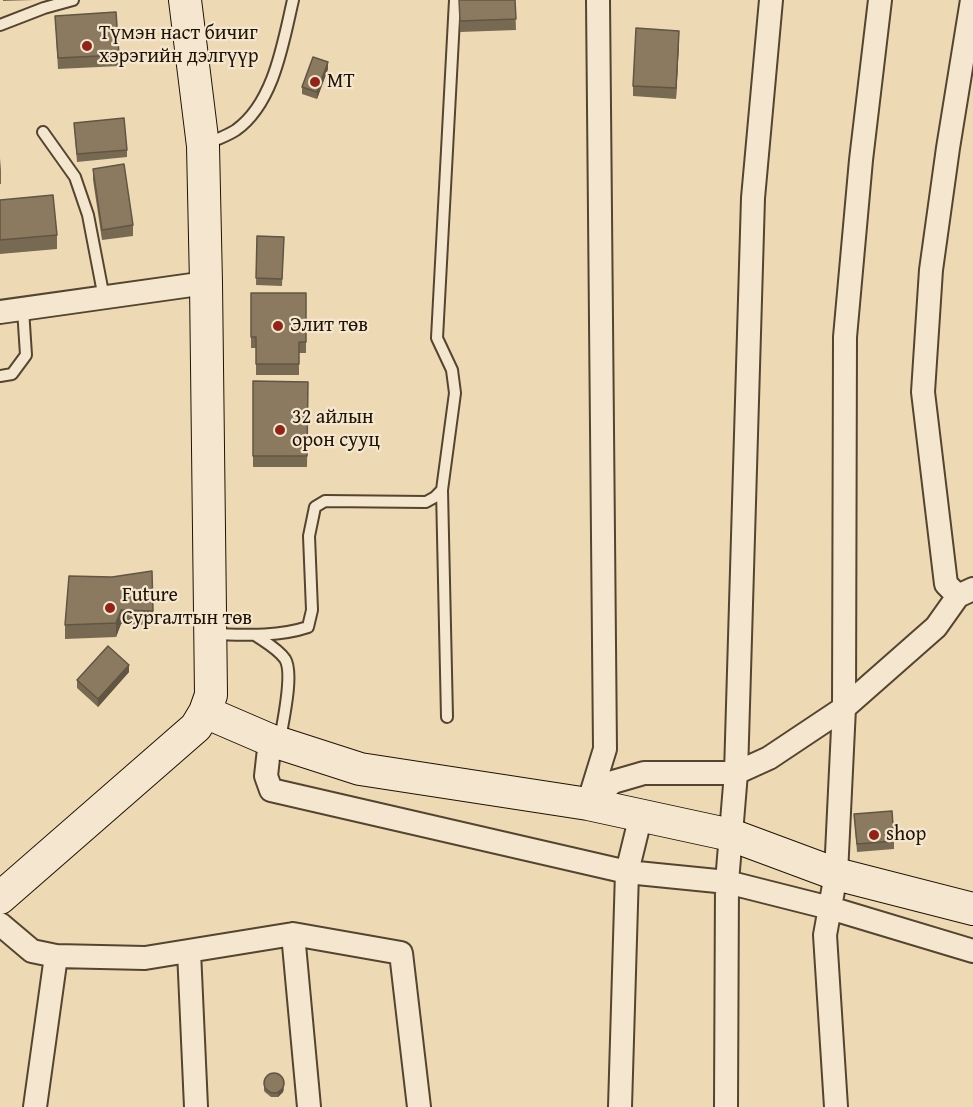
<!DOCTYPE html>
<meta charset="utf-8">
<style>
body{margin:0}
canvas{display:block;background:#eed9b5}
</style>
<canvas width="973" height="1107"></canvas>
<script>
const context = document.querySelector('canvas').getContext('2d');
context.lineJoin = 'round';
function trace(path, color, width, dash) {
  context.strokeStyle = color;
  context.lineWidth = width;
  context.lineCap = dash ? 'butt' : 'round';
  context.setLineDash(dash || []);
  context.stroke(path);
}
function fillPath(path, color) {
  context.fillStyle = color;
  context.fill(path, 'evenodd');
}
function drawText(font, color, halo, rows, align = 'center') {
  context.font = font + ' "Gentium Book Plus",serif';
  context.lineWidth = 4.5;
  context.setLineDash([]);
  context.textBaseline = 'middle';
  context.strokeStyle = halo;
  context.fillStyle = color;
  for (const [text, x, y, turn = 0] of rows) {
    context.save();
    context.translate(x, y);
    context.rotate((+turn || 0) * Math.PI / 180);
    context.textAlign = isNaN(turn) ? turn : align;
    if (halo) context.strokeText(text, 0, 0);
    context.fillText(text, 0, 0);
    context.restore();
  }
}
const lane = new Path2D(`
 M0,25L44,8L73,0
 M43,132L75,177L88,215L104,298
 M206,144C215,140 227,136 236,130C274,103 283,43 293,0
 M0,376L12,374L26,355L23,309
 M442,490L447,717
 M214,634C245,635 278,637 308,627L312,610L309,536L315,507L325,501L426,502L435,497L442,490L455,393L452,370L437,338L455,0
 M255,635C265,642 278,649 285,659C294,673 283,721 280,739`);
const street = new Path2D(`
 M0,312L206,283
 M958,596L946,584L923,392L931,270L948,148L972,0
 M270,740L266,776L271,790L627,872L727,882L830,908L973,951
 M588,804L605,749L598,0
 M588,804L613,782L644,773H736L769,758L844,708L936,627L958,596L973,589
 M0,924L32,951L56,956L145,958L293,934L401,953L419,1107
 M293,934L309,1107
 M189,951L196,1107
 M35,1107L56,956
 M620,1107L627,872L641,815
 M726,1107L727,882L736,773L753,198L771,0
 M836,1107L825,935L836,874L844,708L845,337L861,160L880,0`);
const secondary = new Path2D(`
 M205,712L270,740L360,769L588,804L731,835L836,874L973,909
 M0,898L196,727L205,712L211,695L206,283L203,146L185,0`);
const wall = new Path2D(`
 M3,0H34L3,1Z
 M459,0H515L516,30L460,32Z
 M55,16L119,55V66L58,69Z
 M679,42L676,99L633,96V86Z
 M328,69L317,99L302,94V87Z
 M74,123L127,150V157L77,162Z
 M0,158L1,170V184H0Z
 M93,169L133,225V236L102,240L93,180Z
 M0,200L57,235V249L0,254Z
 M257,236L284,237L282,286L256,285Z
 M251,293H306V353H299V375H256V348H251Z
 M253,381L308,382L307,467H253Z
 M69,576L153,611V625L121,624L116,637L65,639V625Z
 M129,672L98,707L77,688V680Z
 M854,814L894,841V849L857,852Z
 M264,1080L284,1089L283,1092L278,1097H271L266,1093L264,1091Z`);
const shadedWall = new Path2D(`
 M679,31V42L676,99V88Z
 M328,62V69L317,99V92Z
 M121,610V624L116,637V623Z
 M129,665V672L98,707V699Z
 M284,1085L283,1092L278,1097V1093Z`);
const building = new Path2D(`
 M459,0H515L516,19L460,21Z
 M116,12L119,55L58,58L55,16Z
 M636,28L679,31L676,88L633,86Z
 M313,57L328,62L317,92L302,87Z
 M124,118L127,150L77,154L74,123Z
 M124,164L133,225L102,230L93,169Z
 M53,195L57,235L0,240V200Z
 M257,236L284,237L282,279L256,278Z
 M251,293H306V342H299V364H256V337H251Z
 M253,381L308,382L307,456H253Z
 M152,571L153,611L121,610L116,623L65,625L69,576L112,577Z
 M108,646L129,665L98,699L77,680Z
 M892,811L894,841L857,844L854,814Z
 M264 1083a10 10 0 1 1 20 0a10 10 0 1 1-20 0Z`);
const markers = [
 [87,46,6,"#8f2418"],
 [315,82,6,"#8f2418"],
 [278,326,6,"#8f2418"],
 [280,430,6,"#8f2418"],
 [110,608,6,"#8f2418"],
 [874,835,6,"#8f2418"]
];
const poiNames = [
 ["Түмэн наст бичиг",99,34],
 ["хэрэгийн дэлгүүр",99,57],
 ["MT",327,82],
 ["Элит төв",290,326],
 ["32 айлын",292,418],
 ["орон сууц",292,441],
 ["Future",122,596],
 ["Сургалтын төв",122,619],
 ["shop",886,835]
];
trace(lane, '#544430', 14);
trace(street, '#544430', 26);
trace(secondary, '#201304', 34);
trace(lane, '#f4e6cf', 10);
trace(street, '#f4e6cf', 22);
trace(secondary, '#f4e6cf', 32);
fillPath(wall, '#786953');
fillPath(shadedWall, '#615543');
fillPath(building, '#8b7a60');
trace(building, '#615543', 1.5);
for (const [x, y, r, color] of markers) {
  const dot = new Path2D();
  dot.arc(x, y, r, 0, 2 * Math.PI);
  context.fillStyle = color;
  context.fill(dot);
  trace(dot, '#f4e6cf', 2);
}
drawText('20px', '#201304', '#f4e6cf', poiNames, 'left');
</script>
